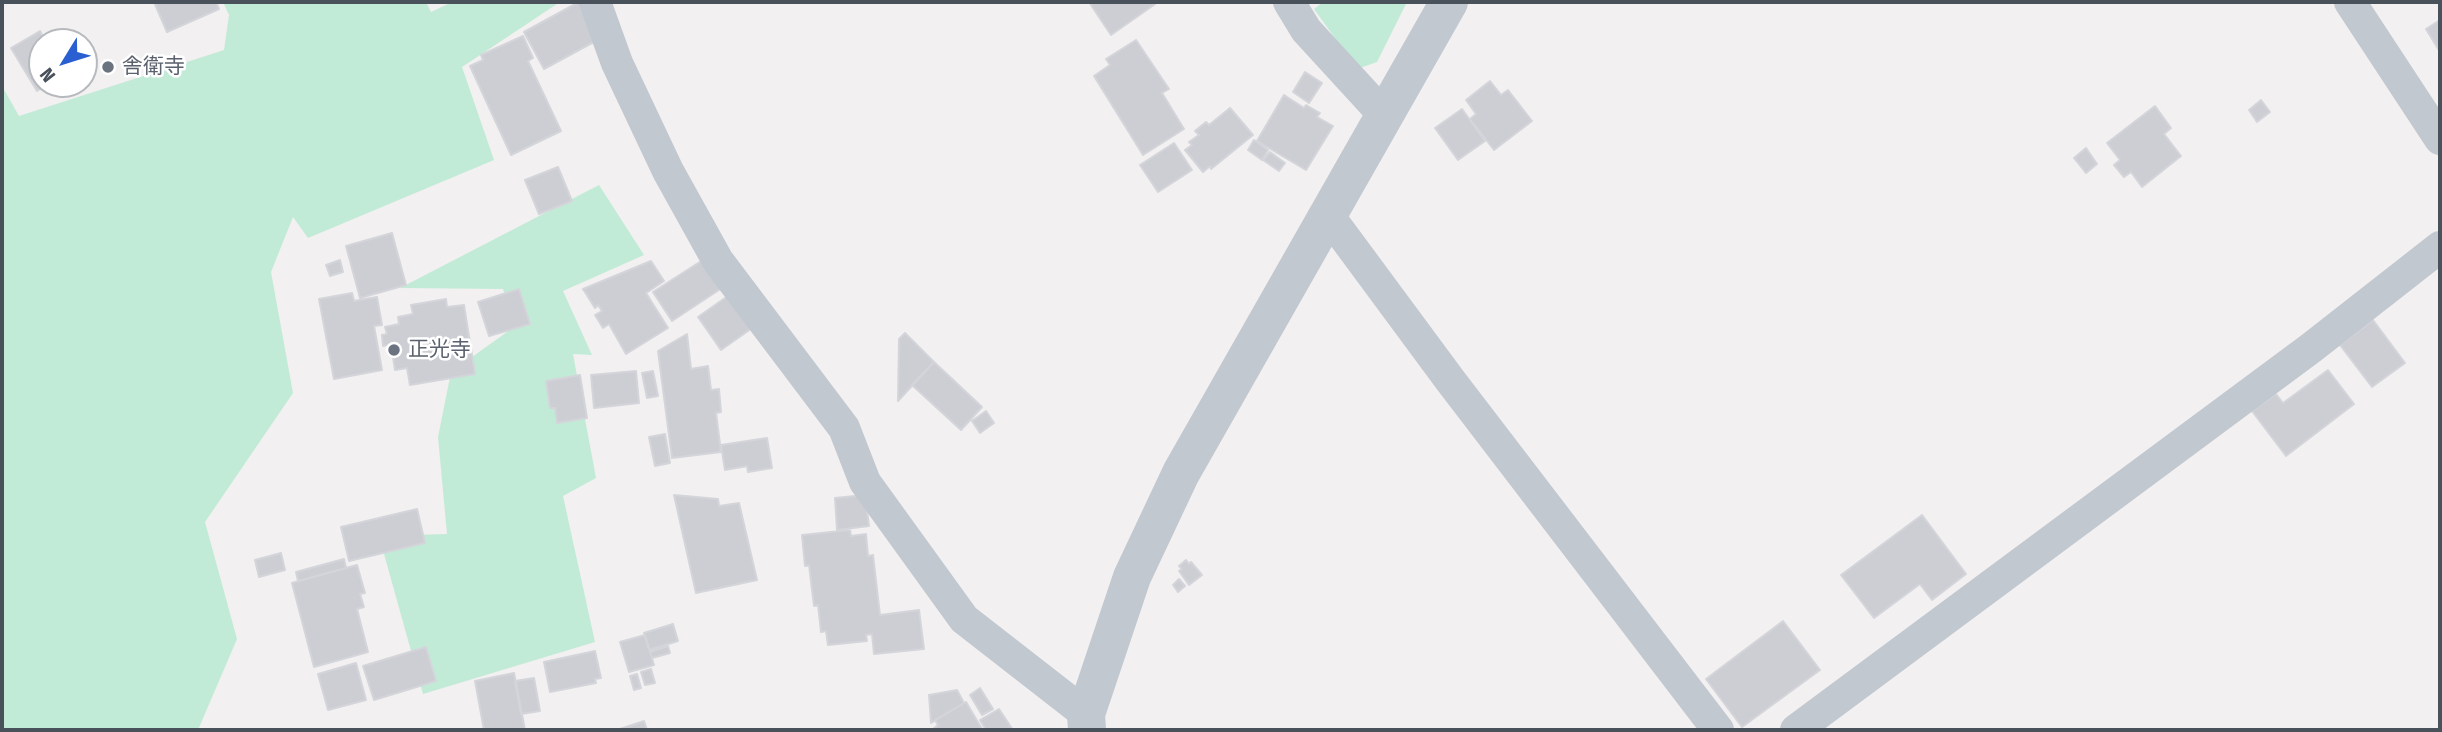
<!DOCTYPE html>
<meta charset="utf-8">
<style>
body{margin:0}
#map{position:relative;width:2442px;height:732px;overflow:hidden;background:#f2f0f0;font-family:"Fira Sans Condensed",sans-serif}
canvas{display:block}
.frame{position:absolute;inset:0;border:4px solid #49515b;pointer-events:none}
.north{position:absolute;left:28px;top:28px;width:70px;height:70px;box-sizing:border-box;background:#fff;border:2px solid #b6b9bd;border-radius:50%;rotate:232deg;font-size:19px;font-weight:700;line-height:28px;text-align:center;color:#49515b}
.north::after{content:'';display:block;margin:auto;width:24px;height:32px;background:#2a5fd1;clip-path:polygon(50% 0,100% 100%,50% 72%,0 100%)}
</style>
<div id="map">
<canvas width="2442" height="732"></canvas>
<div class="frame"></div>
<div class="north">N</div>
</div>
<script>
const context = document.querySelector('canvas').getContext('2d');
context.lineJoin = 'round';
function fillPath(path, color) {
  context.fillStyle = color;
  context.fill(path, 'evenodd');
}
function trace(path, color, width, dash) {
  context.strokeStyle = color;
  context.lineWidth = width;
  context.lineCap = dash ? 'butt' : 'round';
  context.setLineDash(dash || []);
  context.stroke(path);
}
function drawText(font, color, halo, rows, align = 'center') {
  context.font = font + ' "Fira Sans Condensed","Noto Sans JP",sans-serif';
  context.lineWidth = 5;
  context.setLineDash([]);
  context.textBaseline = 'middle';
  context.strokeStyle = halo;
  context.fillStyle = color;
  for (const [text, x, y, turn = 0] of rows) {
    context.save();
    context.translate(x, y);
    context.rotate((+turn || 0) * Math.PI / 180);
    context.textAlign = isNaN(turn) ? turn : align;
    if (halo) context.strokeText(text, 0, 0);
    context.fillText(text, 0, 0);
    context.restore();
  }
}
const green = new Path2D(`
 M223,2H426L431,12L452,2H560L462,67L494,160L308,238L293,217L271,272L293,393L205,522L237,639L198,730H2V86L19,116L224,50L229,15Z
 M1323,2H1407L1377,62L1357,69L1314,9Z
 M599,185L644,255L563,291L592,355L573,354L596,478L563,496L595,642L423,694L379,536L447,534L438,437L451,372L514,327L503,289L400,288Z`);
const building = new Path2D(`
 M154,2H216L219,9L167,32Z
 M579,2H583L603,37L544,69L524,32Z
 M1089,2H1158L1111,35Z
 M2440,20V52L2426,29Z
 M40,31L46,42H42V84H49L37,91L11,48Z
 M523,36L533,58L528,61L561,131L511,155L470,66L483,60L481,55Z
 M1136,40L1169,89L1162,93L1184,129L1143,155L1094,76L1110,65L1106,59Z
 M1305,72L1322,83L1309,103L1293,92Z
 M1490,81L1501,95L1508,90L1532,121L1494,150L1470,119L1476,114L1466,100Z
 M1284,95L1304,108L1306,105L1320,113L1317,117L1333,126L1306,170L1257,141Z
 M2261,100L2270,112L2257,122L2249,110Z
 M2155,106L2171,128L2164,134L2181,156L2142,187L2131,172L2124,177L2114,165L2120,160L2107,143Z
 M1230,108L1253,135L1211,169L1210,166L1203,172L1185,150L1192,145L1189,142L1199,135L1195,131L1206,122L1209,125Z
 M1462,109L1485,141L1458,160L1435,128Z
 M1254,140L1268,150L1262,160L1248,150Z
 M1174,143L1192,170L1158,192L1140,165Z
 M2086,148L2097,164L2086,173L2074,158Z
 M1270,152L1285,163L1279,171L1263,160Z
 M558,167L572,201L539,214L525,180Z
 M392,233L406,285L360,298L346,246Z
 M709,256L728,284L672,321L653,292Z
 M340,260L343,272L330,276L326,265Z
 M651,261L664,281L646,293L668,328L626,354L609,324L603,328L595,315L602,311L598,305L595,308L583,289Z
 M519,289L530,324L489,336L478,302Z
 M352,293L354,301L377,297L382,325L374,326L382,370L334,379L319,299Z
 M732,293L755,326L721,350L698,317Z
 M446,299L447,307L464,305L475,374L410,385L407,368L395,370L391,344L383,346L382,335L387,334L385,327L399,324L398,317L413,314L411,305Z
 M2373,320L2405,363L2372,387L2340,345Z
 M905,333L934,362L898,401L899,339Z
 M687,334L691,369L708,366L711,390L719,389L721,412L716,413L721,452L672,458L658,351Z
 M934,362L982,407L961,430L912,385Z
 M2328,370L2354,404L2286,456L2252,411L2276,394L2283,403Z
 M636,371L639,403L594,408L591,375Z
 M653,371L658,396L647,398L642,373Z
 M580,375L587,418L557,423L555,408H550L546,381Z
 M986,411L994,423L980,433L972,421Z
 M665,434L670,463L655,466L649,437Z
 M767,438L772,468L748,472L747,466L725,470L721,445Z
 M674,495L718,499L719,506L739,503L757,580L696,593Z
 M865,495L869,526L837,530L835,498Z
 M417,509L425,543L349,561L341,527Z
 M1922,515L1966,574L1932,600L1920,584L1874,618L1841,575Z
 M850,530L851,536L866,534L868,556L873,555L880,615L919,610L924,649L874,654L872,634L866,635L867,641L828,645L826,631L821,632L818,605L814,606L809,565L805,566L802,535Z
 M281,553L285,570L259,577L255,560Z
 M344,559L346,568L298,581L296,572Z
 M1186,560L1189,564L1191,562L1202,575L1189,585L1179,571L1182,569L1179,566Z
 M357,565L365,593L360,594L364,607L357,609L368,652L314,667L292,583Z
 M1179,579L1185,586L1178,592L1173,585Z
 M1783,621L1820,670L1742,727L1706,679Z
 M673,624L678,641L649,650L644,633Z
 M645,635L654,665L629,672L620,642Z
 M668,646L670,653L652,658L650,652Z
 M426,647L436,681L374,700L363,666Z
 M595,651L601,678L595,679L596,683L550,692L544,662Z
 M356,663L366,700L328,710L318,674Z
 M651,669L655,683L645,685L641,672Z
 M514,673L525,730H484L475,681Z
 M637,674L641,688L634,690L630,676Z
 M534,678L540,711L521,714L515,681Z
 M980,688L993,709L982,715L970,695Z
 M957,690L964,703L931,723L929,695Z
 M966,702L982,729L981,730H932L938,725L935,720Z
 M999,709L1013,730H986L980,720Z
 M644,721L647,730H617Z`);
const minor = new Path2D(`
 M595,2L617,63L668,171L718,261L844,428L865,482L964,619L1086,714
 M1289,2L1306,30L1383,114
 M2350,2L2440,139
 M1328,215L1450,380L1718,730
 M1796,730L2311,348L2440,247`);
const tertiary = new Path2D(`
 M1087,730L1086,714L1132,577L1181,473L1449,2`);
const markers = [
 [108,67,7,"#6b7280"],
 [394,350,7,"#6b7280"]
];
const worshipNames = [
 ["舎衛寺",122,67],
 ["正光寺",408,350]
];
fillPath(green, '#c2ebd7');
fillPath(building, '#cdced4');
trace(building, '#d4d5da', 2);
trace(minor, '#c1c8d0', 32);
trace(tertiary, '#c1c8d0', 38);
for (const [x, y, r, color] of markers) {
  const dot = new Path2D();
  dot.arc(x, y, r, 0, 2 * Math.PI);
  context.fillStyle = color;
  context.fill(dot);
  trace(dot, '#fff', 2.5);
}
drawText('21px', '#5b616d', '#fff', worshipNames, 'left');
</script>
